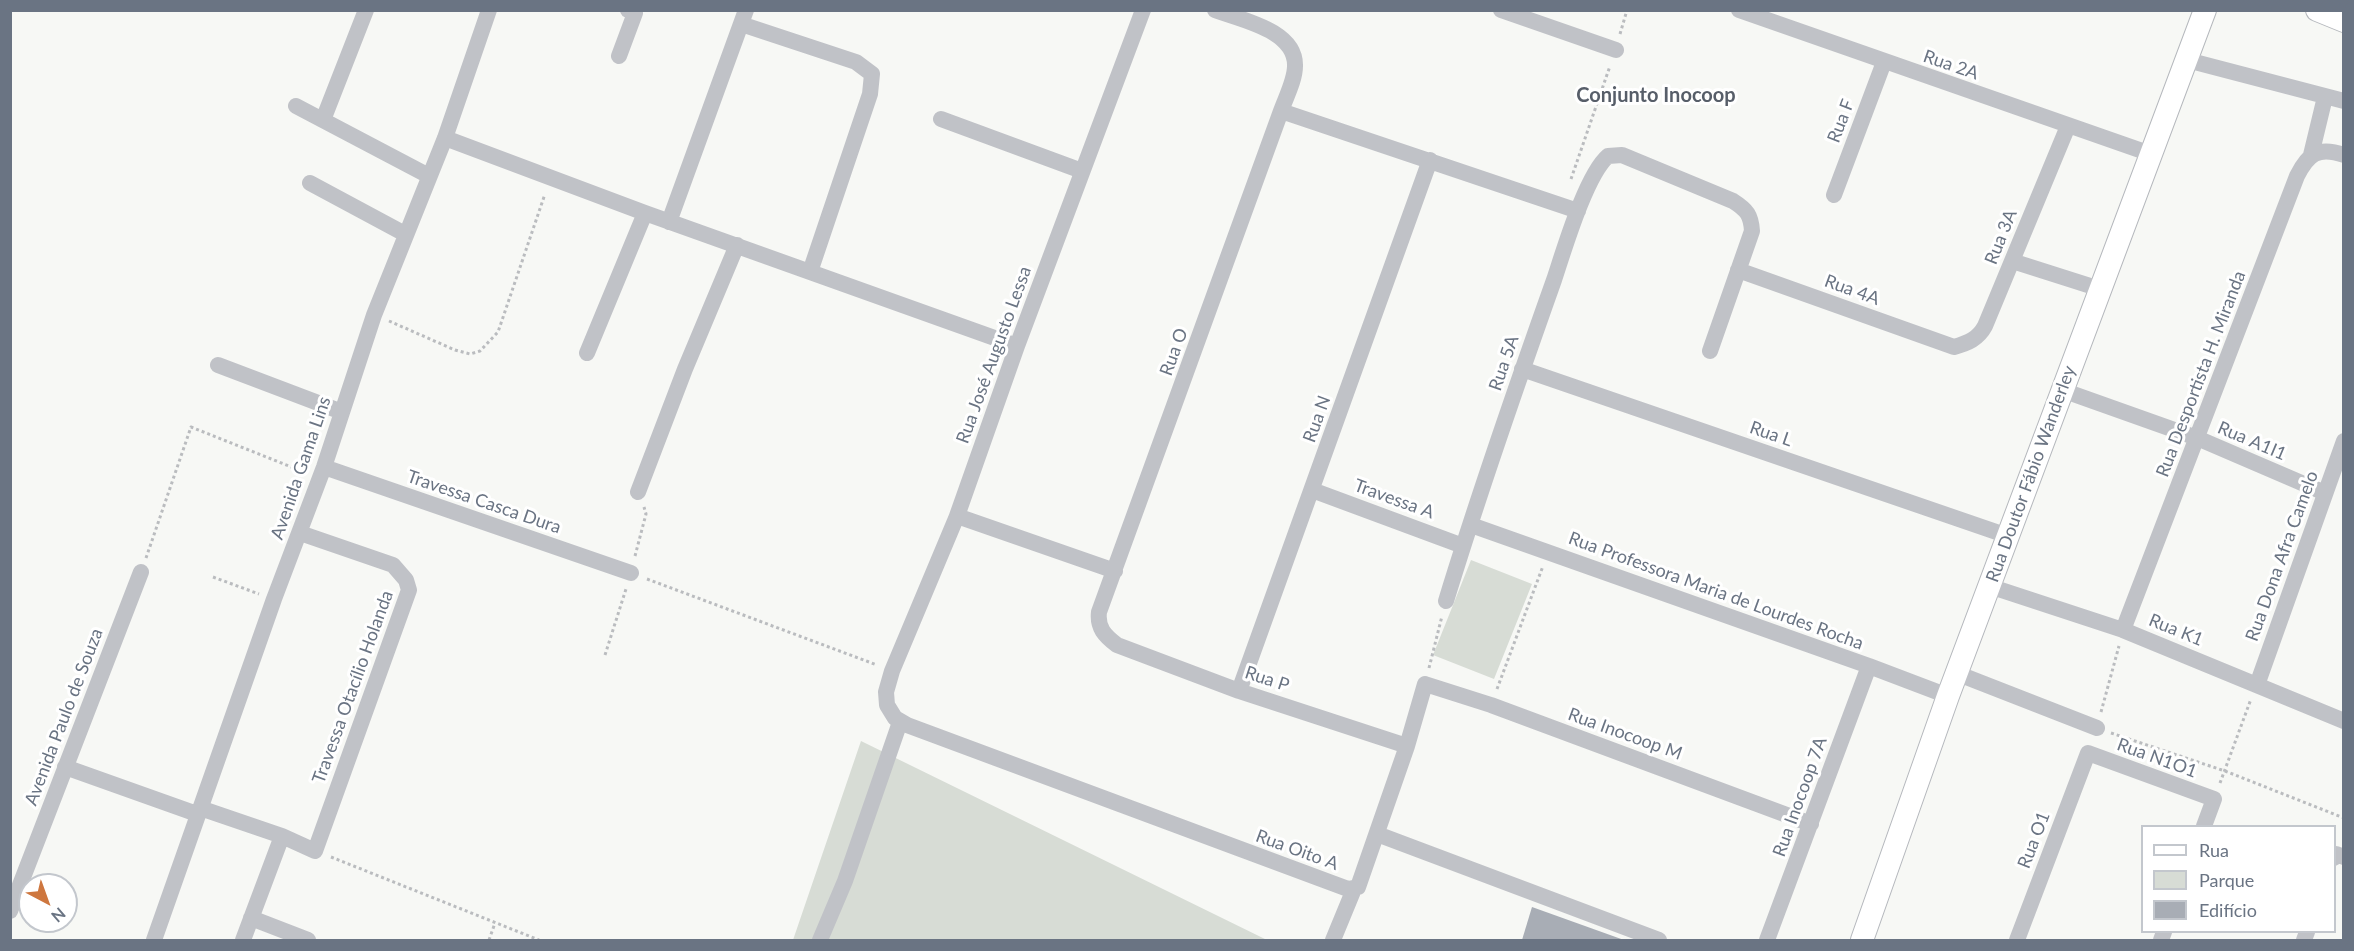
<!DOCTYPE html>
<meta charset="utf-8">
<style>
body{margin:0}
#map{position:relative;width:2354px;height:951px;overflow:hidden;background:#f7f8f5;font-family:Lato,sans-serif}
canvas{display:block}
.frame{position:absolute;inset:0;border:12px solid #6a7483;pointer-events:none}
.legend{position:absolute;left:2141px;top:825px;width:195px;height:108px;box-sizing:border-box;background:#fff;border:2px solid #c3c7cd;margin:0;padding:8px 10px;list-style:none;font-size:18px;color:#6a7483}
.legend li{display:flex;align-items:center;gap:12px;height:30px}
.legend b{width:30px;border:2px solid #c3c7cd}
.north{position:absolute;left:18px;top:873px;width:60px;height:60px;box-sizing:border-box;background:#fff;border:2px solid #c3c7cd;border-radius:50%;rotate:139deg;font-size:16px;font-weight:700;line-height:24px;text-align:center;color:#6a7483}
.north::after{content:'';display:block;margin:auto;width:21px;height:27px;background:#ce773f;clip-path:polygon(50% 0,100% 100%,50% 72%,0 100%)}
</style>
<div id="map">
<canvas width="2354" height="951"></canvas>
<div class="frame"></div>
<ul class="legend">
<li><b style="height:8px;background:#fff"></b>Rua</li>
<li><b style="height:16px;background:#d7dcd5"></b>Parque</li>
<li><b style="height:16px;background:#a8adb5"></b>Edifício</li>
</ul>
<div class="north">N</div>
</div>
<script>
const context = document.querySelector('canvas').getContext('2d');
context.lineJoin = 'round';
function fillPath(path, color) {
  context.fillStyle = color;
  context.fill(path, 'evenodd');
}
function trace(path, color, width, dash) {
  context.strokeStyle = color;
  context.lineWidth = width;
  context.lineCap = dash ? 'butt' : 'round';
  context.setLineDash(dash || []);
  context.stroke(path);
}
function drawText(font, color, halo, rows, align = 'center') {
  context.font = font + ' Lato,sans-serif';
  context.lineWidth = 6;
  context.setLineDash([]);
  context.textBaseline = 'middle';
  context.strokeStyle = halo;
  context.fillStyle = color;
  for (const [text, x, y, turn = 0] of rows) {
    context.save();
    context.translate(x, y);
    context.rotate((+turn || 0) * Math.PI / 180);
    context.textAlign = isNaN(turn) ? turn : align;
    if (halo) context.strokeText(text, 0, 0);
    context.fillText(text, 0, 0);
    context.restore();
  }
}
const green = new Path2D(`
 M1471,560L1532,584L1494,679L1433,655Z
 M861,741L1267,940H793Z`);
const building = new Path2D(`
 M1532,907L1624,940H1522Z`);
const path = new Path2D(`
 M1620,34L1627,10
 M1571,179L1610,66
 M389,321L455,350L470,354L480,351L498,332L545,194
 M635,556L646,514L644,507
 M146,558L191,427L304,472
 M213,577L259,594
 M647,579L877,665
 M605,655L626,589
 M1429,668L1442,616
 M1497,689L1543,566
 M2101,712L2119,646
 M2111,733L2225,771L2344,818
 M2220,783L2251,699
 M331,857L539,940
 M489,940L495,923`);
const street = new Path2D(`
 M1143,10L1017,346L957,516L892,671L886,692L887,705L895,718L907,725L1348,889L1358,887L1407,746L1425,684L1491,705L1811,824
 M1215,10C1241,20 1296,30 1295,66C1295,80 1286,97 1281,111L1099,612C1097,628 1105,636 1117,645L1239,691L1407,746
 M1501,10L1616,50
 M1739,10L2151,154
 M741,24L856,62L872,74L870,94L810,272
 M619,56L635,13L628,10
 M2187,60L2344,101
 M296,106L429,176
 M1281,111L1578,211
 M941,119L1082,171
 M323,120L366,10
 M445,138L645,213L1017,346
 M2311,155L2325,97
 M310,183L405,234
 M1834,195L1884,62
 M669,222L746,10
 M2012,261L2100,289
 M1738,270L1954,347C1968,343 1978,339 1985,326L2068,126
 M587,353L645,213
 M218,365L342,412
 M1522,369L2008,536
 M2062,390L2197,438L2325,493
 M324,467L631,573
 M1312,490L1463,546
 M638,492L685,369L737,245
 M957,516L1115,571
 M1471,525L1869,666L1948,696
 M1989,586L2123,630L2344,721
 M1446,601C1479,493 1516,387 1554,280C1564,250 1586,175 1608,156L1622,155L1733,201C1747,210 1751,215 1752,231L1710,351
 M2123,630L2297,176C2308,154 2318,146 2344,155
 M1956,673L2097,728
 M2257,685L2344,441
 M1239,691L1430,160
 M65,767L197,814
 M200,808L282,836L315,851L409,590L406,580L393,565L300,533
 M1377,834L1659,940
 M2334,858L2336,854L2344,857
 M10,911L141,572
 M251,918L308,940
 M154,940L274,599L324,467L374,315L445,138L489,10
 M243,940L282,836
 M820,940L845,881L900,722
 M1333,940L1354,889
 M1767,940L1869,666
 M2017,940L2088,753L2214,799L2204,826
 M2161,940L2164,932
 M2304,940L2307,932`);
const secondary = new Path2D(`
 M2317,10L2344,21
 M1862,940L1948,696L2205,10`);
const streetNames = [
 ["Rua 2A",1951,65,19],
 ["Rua F",1841,121,-69],
 ["Rua 3A",2001,237,-68],
 ["Rua 4A",1852,290,20],
 ["Rua O",1174,352,-70],
 ["Rua José Augusto Lessa",994,355,-70],
 ["Rua 5A",1504,363,-71],
 ["Rua Desportista H. Miranda",2201,374,-69],
 ["Rua N",1317,419,-70],
 ["Rua L",1771,434,19],
 ["Rua A1I1",2252,441,23],
 ["Avenida Gama Lins",301,468,-71],
 ["Rua Doutor Fábio Wanderley",2031,474,-70],
 ["Travessa A",1394,499,20],
 ["Travessa Casca Dura",484,502,19],
 ["Rua Dona Afra Camelo",2282,556,-70],
 ["Rua Professora Maria de Lourdes Rocha",1716,591,20],
 ["Rua K1",2176,630,22],
 ["Rua P",1267,679,18],
 ["Travessa Otacílio Holanda",353,687,-70],
 ["Avenida Paulo de Souza",64,717,-69],
 ["Rua Inocoop M",1625,734,20],
 ["Rua N1O1",2157,758,20],
 ["Rua Inocoop 7A",1800,797,-70],
 ["Rua O1",2034,840,-69],
 ["Rua Oito A",1297,850,20]
];
const neighbourhoodNames = [
 ["Conjunto Inocoop",1656,96]
];
fillPath(green, '#d7dcd5');
fillPath(building, '#a8adb5');
trace(secondary, '#b5b8bd', 24);
trace(path, '#babcbf', 3, [3, 3]);
trace(street, '#c0c2c7', 16);
trace(secondary, '#fff', 22);
drawText('18px', '#6a7483', '#fff', streetNames);
drawText('bold 20px', '#575e69', '#fff', neighbourhoodNames);
</script>
